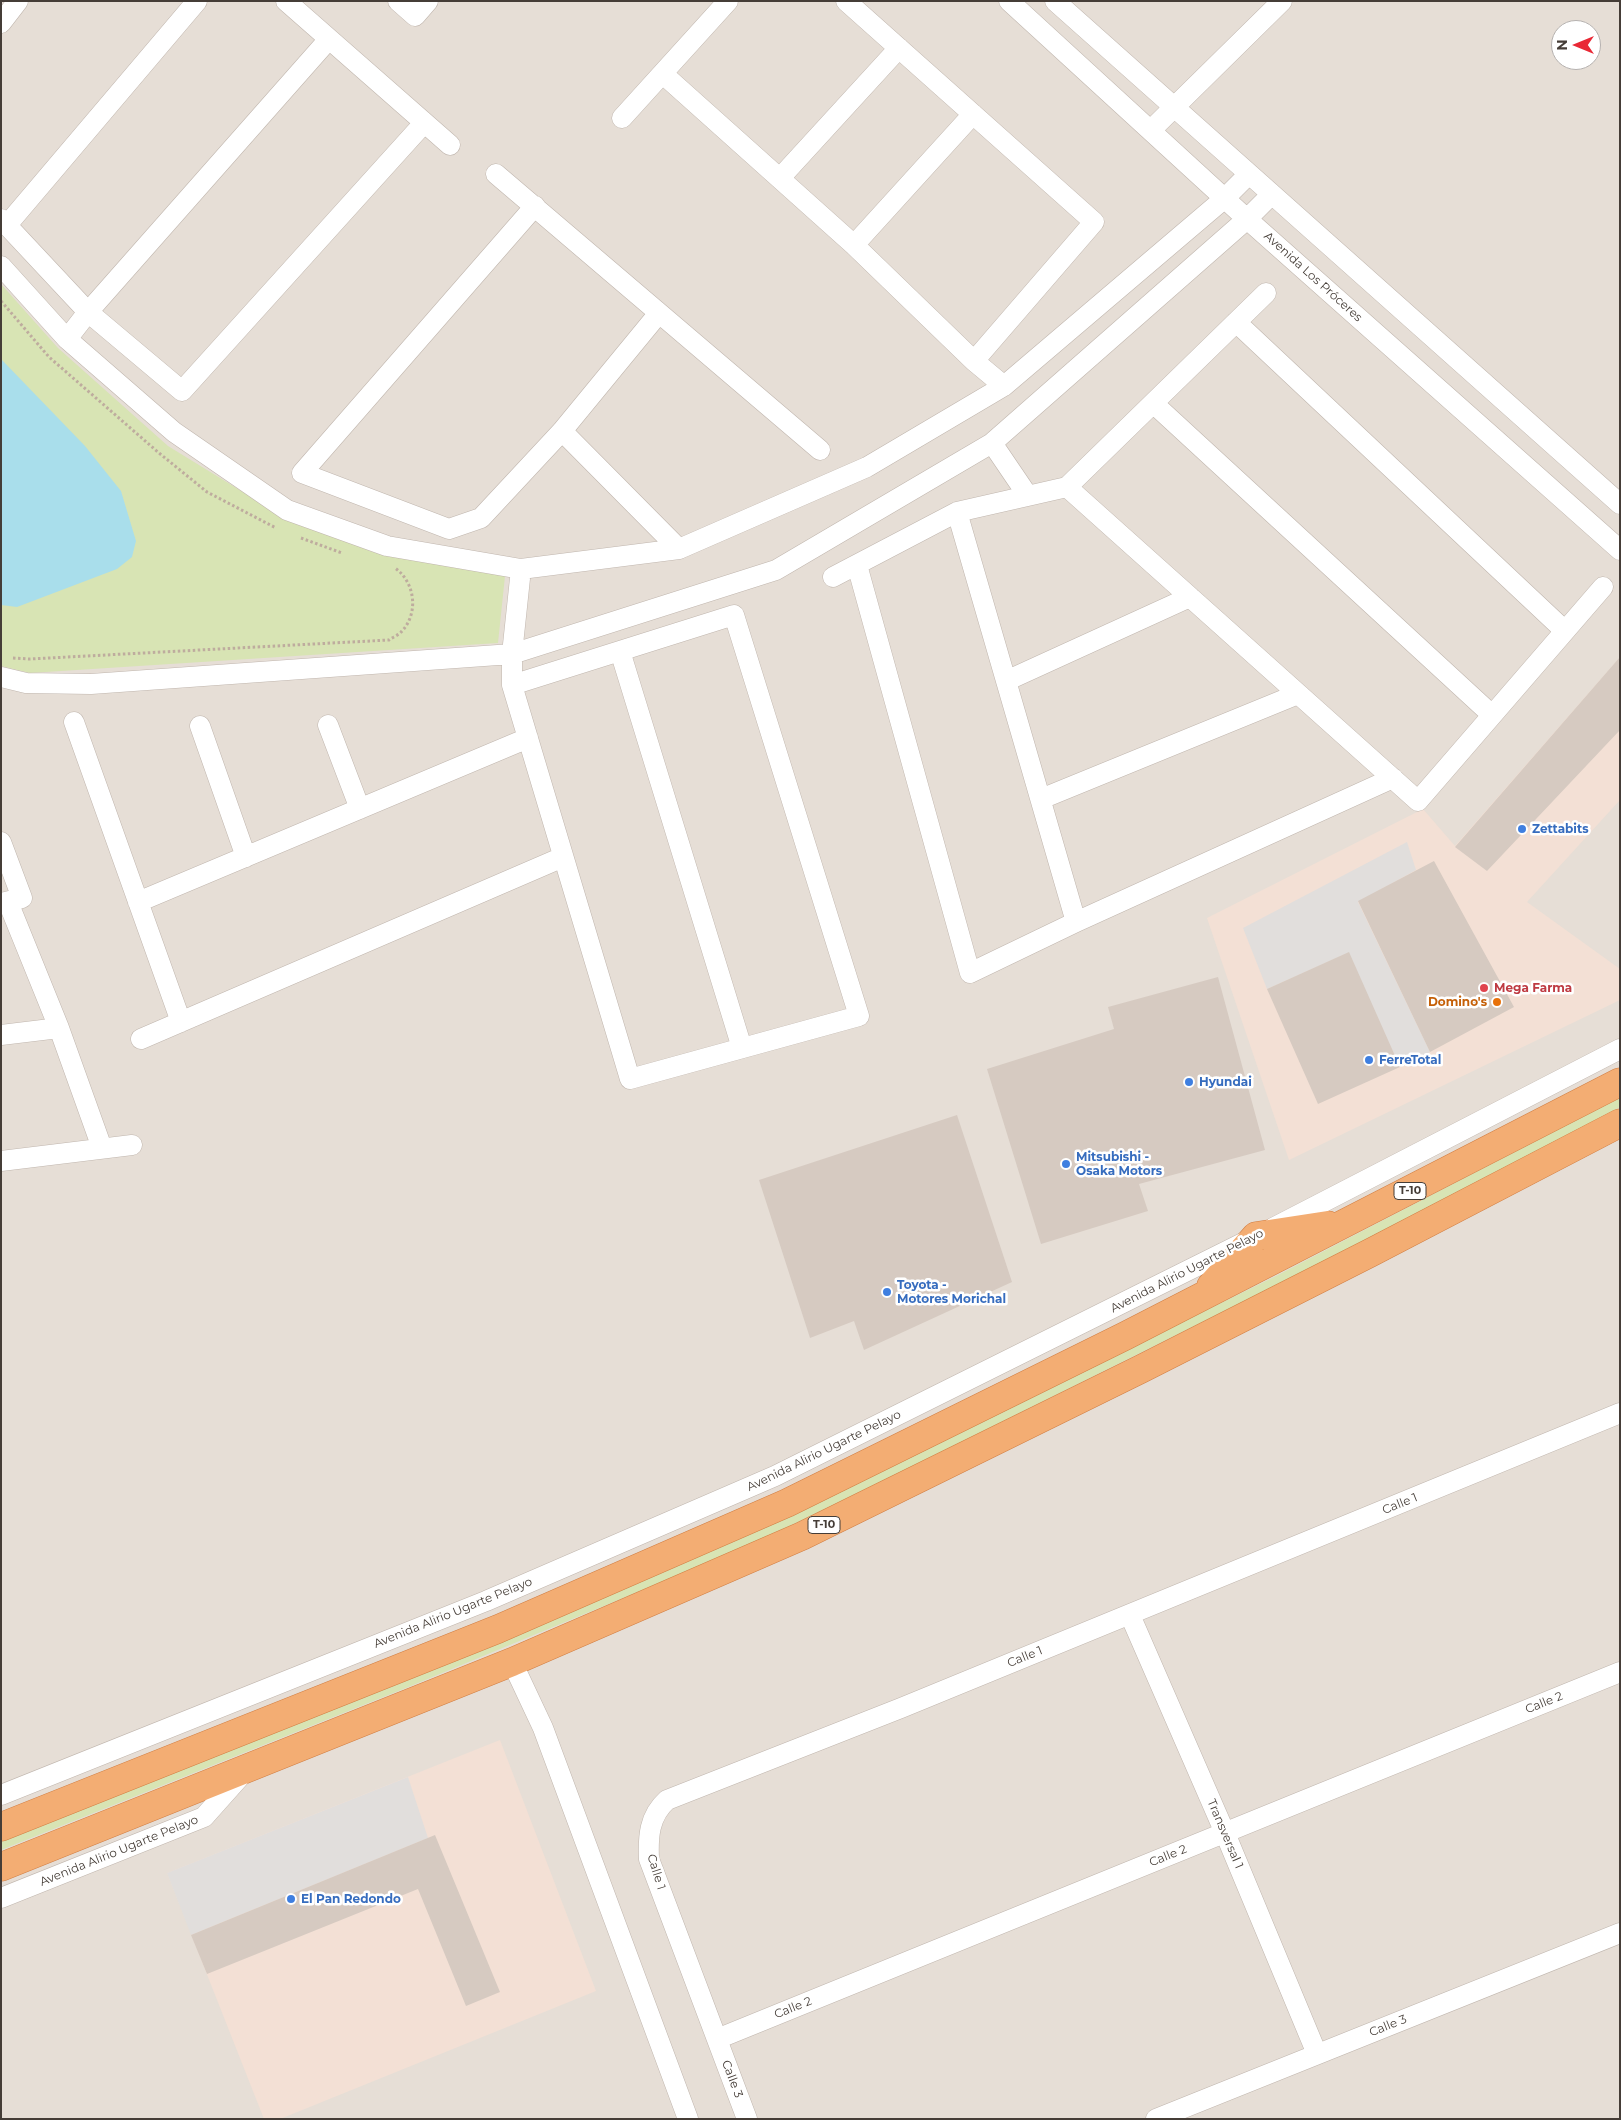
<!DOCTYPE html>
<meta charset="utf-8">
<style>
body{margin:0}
#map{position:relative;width:1621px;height:2120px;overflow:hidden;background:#f3ede8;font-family:Montserrat,sans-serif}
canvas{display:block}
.frame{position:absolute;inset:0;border:2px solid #453d37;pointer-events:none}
.north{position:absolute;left:1551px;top:20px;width:50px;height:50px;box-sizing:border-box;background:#fff;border:1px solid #b5b1af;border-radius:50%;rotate:270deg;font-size:14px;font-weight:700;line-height:20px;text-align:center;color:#453d37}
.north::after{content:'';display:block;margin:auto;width:18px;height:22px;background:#e92835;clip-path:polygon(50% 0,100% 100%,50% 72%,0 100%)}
</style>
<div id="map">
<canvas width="1621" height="2120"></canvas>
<div class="frame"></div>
<div class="north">N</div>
</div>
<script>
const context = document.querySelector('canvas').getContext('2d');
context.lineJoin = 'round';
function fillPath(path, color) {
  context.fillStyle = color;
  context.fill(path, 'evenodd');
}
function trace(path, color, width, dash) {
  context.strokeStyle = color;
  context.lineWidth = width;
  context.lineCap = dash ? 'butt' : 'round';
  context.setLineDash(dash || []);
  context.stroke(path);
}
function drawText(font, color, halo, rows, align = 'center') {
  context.font = font + ' Montserrat,sans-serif';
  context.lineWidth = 5;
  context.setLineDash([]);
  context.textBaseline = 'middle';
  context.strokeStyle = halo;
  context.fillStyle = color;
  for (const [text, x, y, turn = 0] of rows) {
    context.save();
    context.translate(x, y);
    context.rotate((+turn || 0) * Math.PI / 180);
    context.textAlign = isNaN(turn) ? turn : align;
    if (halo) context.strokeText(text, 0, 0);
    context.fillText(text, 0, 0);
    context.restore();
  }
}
const residential = new Path2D(`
 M1,1H1620V2119H1ZM1561,30H1591V60H1561Z`);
const commercial = new Path2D(`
 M1620,657V800L1527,902L1620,969V1000L1289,1160L1207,918L1423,809L1455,846Z
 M500,1740L596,1991L280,2119H264L167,1873Z`);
const green = new Path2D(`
 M1,284L58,348L168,446L282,516L373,552L505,576L498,643L30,673L1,666Z
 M1620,1097V1107L1399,1224L903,1471L751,1545L406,1688L1,1850V1840L1076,1374L1274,1277Z`);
const parking = new Path2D(`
 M1407,842L1416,870L1358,902L1430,1052L1400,1067L1348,953L1267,989L1243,928Z
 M408,1777L428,1838L191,1935L167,1873Z`);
const water = new Path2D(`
 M1,359L85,446L121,491L136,541L132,557L117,569L17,607L1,605Z`);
const building = new Path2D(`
 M1620,657V730L1487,871L1455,847Z
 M1434,861L1514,1007L1430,1052L1358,901Z
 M1349,952L1400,1067L1318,1104L1267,989Z
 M1218,977L1265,1150L1139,1184L1148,1211L1041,1244L987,1069L1114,1029L1108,1007Z
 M957,1115L1012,1282L864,1350L854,1321L810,1338L759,1180Z
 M435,1835L500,1992L466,2006L418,1889L207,1974L191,1935Z`);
const path = new Path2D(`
 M1,301L49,357L159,453L207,492L276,528
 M301,538L342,553
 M13,658L30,659L389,640C393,637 399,635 402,631C419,613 415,582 395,568`);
const minor = new Path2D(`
 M286,1L450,145
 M398,1L415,16L428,1
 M846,1L1094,222L974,361
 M1009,1L1247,219L1620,550
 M1055,1L1620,504
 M1,23L18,1
 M663,74L854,245L974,361L1004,386
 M622,118L728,1
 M1151,130L1282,1
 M496,174L820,450
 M780,178L899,48
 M535,206L302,473L449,529L481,518L562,431L659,313
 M1,219L88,312L182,391L424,123
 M7,225L197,1
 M854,245L973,114
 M1,266L67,339L174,432L287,510L387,546L521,569L679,549L867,467L1004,386L1225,198L1248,175
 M1236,322L1565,631
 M67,339L88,312L329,39
 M1153,403L1492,715
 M562,431L679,549
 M992,443L1028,496
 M1067,487L1418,801L1603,587
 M957,512L1076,922
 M857,565L970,973L1076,922L1393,778
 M833,577L957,512L1067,487L1266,293
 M620,651L742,1048
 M1,677L26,683L91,684L512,654L776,570L992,443L1247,219L1271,195
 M1006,681L1190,597
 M512,685L734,615L859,1016L630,1079L512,685V654L521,569
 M74,722L181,1022
 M328,725L360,809
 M200,726L246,857
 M1041,799L1298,694
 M1,842L22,898L1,903
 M8,902L59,1028L102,1148
 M138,902L528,738
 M1,1035L59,1028
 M141,1039L563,857
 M1,1161L132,1145
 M1273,1228L1620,1049
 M1130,1615L1225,1833L1317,2054
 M512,1662L543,1728L688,2119
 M1,1795L486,1601L775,1476L1245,1242
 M1,1898L204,1817L245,1771
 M717,2039L1620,1672
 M747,2119L649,1859C648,1837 649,1816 667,1800L901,1708L1620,1413
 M1156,2119L1620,1933`);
const highway = new Path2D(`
 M1211,1286L1256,1236L1328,1225
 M1,1827L498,1629L787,1503L1125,1336L1620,1082
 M1,1867L512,1662L802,1536L1141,1369L1370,1253L1620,1123`);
const markers = [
 [1522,829,5,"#3f7fe0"],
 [1484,988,5,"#e0444e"],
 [1497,1002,5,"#e8710a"],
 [1369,1060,5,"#3f7fe0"],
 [1189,1082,5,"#3f7fe0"],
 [1066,1164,5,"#3f7fe0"],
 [887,1292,5,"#3f7fe0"],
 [291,1899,5,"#3f7fe0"]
];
const shields = [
 [1410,1191,32],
 [824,1525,32]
];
const shieldNames = [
 ["T-10",1410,1191],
 ["T-10",824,1525]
];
const streetNames = [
 ["Avenida Los Próceres",1313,277,42],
 ["Avenida Alirio Ugarte Pelayo",1187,1271,-27],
 ["Avenida Alirio Ugarte Pelayo",824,1451,-26],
 ["Calle 1",1400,1504,-22],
 ["Avenida Alirio Ugarte Pelayo",453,1613,-22],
 ["Calle 1",1025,1657,-22],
 ["Calle 2",1544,1703,-22],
 ["Transversal 1",1225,1834,67],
 ["Avenida Alirio Ugarte Pelayo",119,1851,-22],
 ["Calle 2",1168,1856,-22],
 ["Calle 1",656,1872,73],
 ["Calle 2",793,2008,-22],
 ["Calle 3",1388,2026,-22],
 ["Calle 3",732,2079,69]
];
const shopNames = [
 ["Zettabits",1532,829],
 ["FerreTotal",1379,1060],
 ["Hyundai",1199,1082],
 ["Mitsubishi -",1076,1157],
 ["Osaka Motors",1076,1171],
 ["Toyota -",897,1285],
 ["Motores Morichal",897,1299],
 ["El Pan Redondo",301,1899]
];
const healthNames = [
 ["Mega Farma",1494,988]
];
const foodNames = [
 ["Domino's",1487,1002]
];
fillPath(residential, '#e6ded6');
fillPath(commercial, '#f3e0d5');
fillPath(green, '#d8e4b4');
fillPath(parking, '#e1dedc');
fillPath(water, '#a9deeb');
fillPath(building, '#d6cac1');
trace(minor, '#c0b6ae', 21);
trace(highway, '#d17e43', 29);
trace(path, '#beac9e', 3, [2.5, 2.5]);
trace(minor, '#fff', 20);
trace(highway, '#f3ad73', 28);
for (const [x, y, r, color] of markers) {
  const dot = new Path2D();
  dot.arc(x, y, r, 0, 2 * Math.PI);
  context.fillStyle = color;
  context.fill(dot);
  trace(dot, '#fff', 2);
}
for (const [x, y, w] of shields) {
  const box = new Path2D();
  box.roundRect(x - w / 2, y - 8.5, w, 17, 4);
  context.fillStyle = '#fff';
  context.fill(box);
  trace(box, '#453d37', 1);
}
drawText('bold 11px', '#453d37', null, shieldNames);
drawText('12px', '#453d37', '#fff', streetNames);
drawText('bold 12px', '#366cbe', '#fff', shopNames, 'left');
drawText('bold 12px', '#be3a42', '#fff', healthNames, 'left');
drawText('bold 12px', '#c56008', '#fff', foodNames, 'right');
</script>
